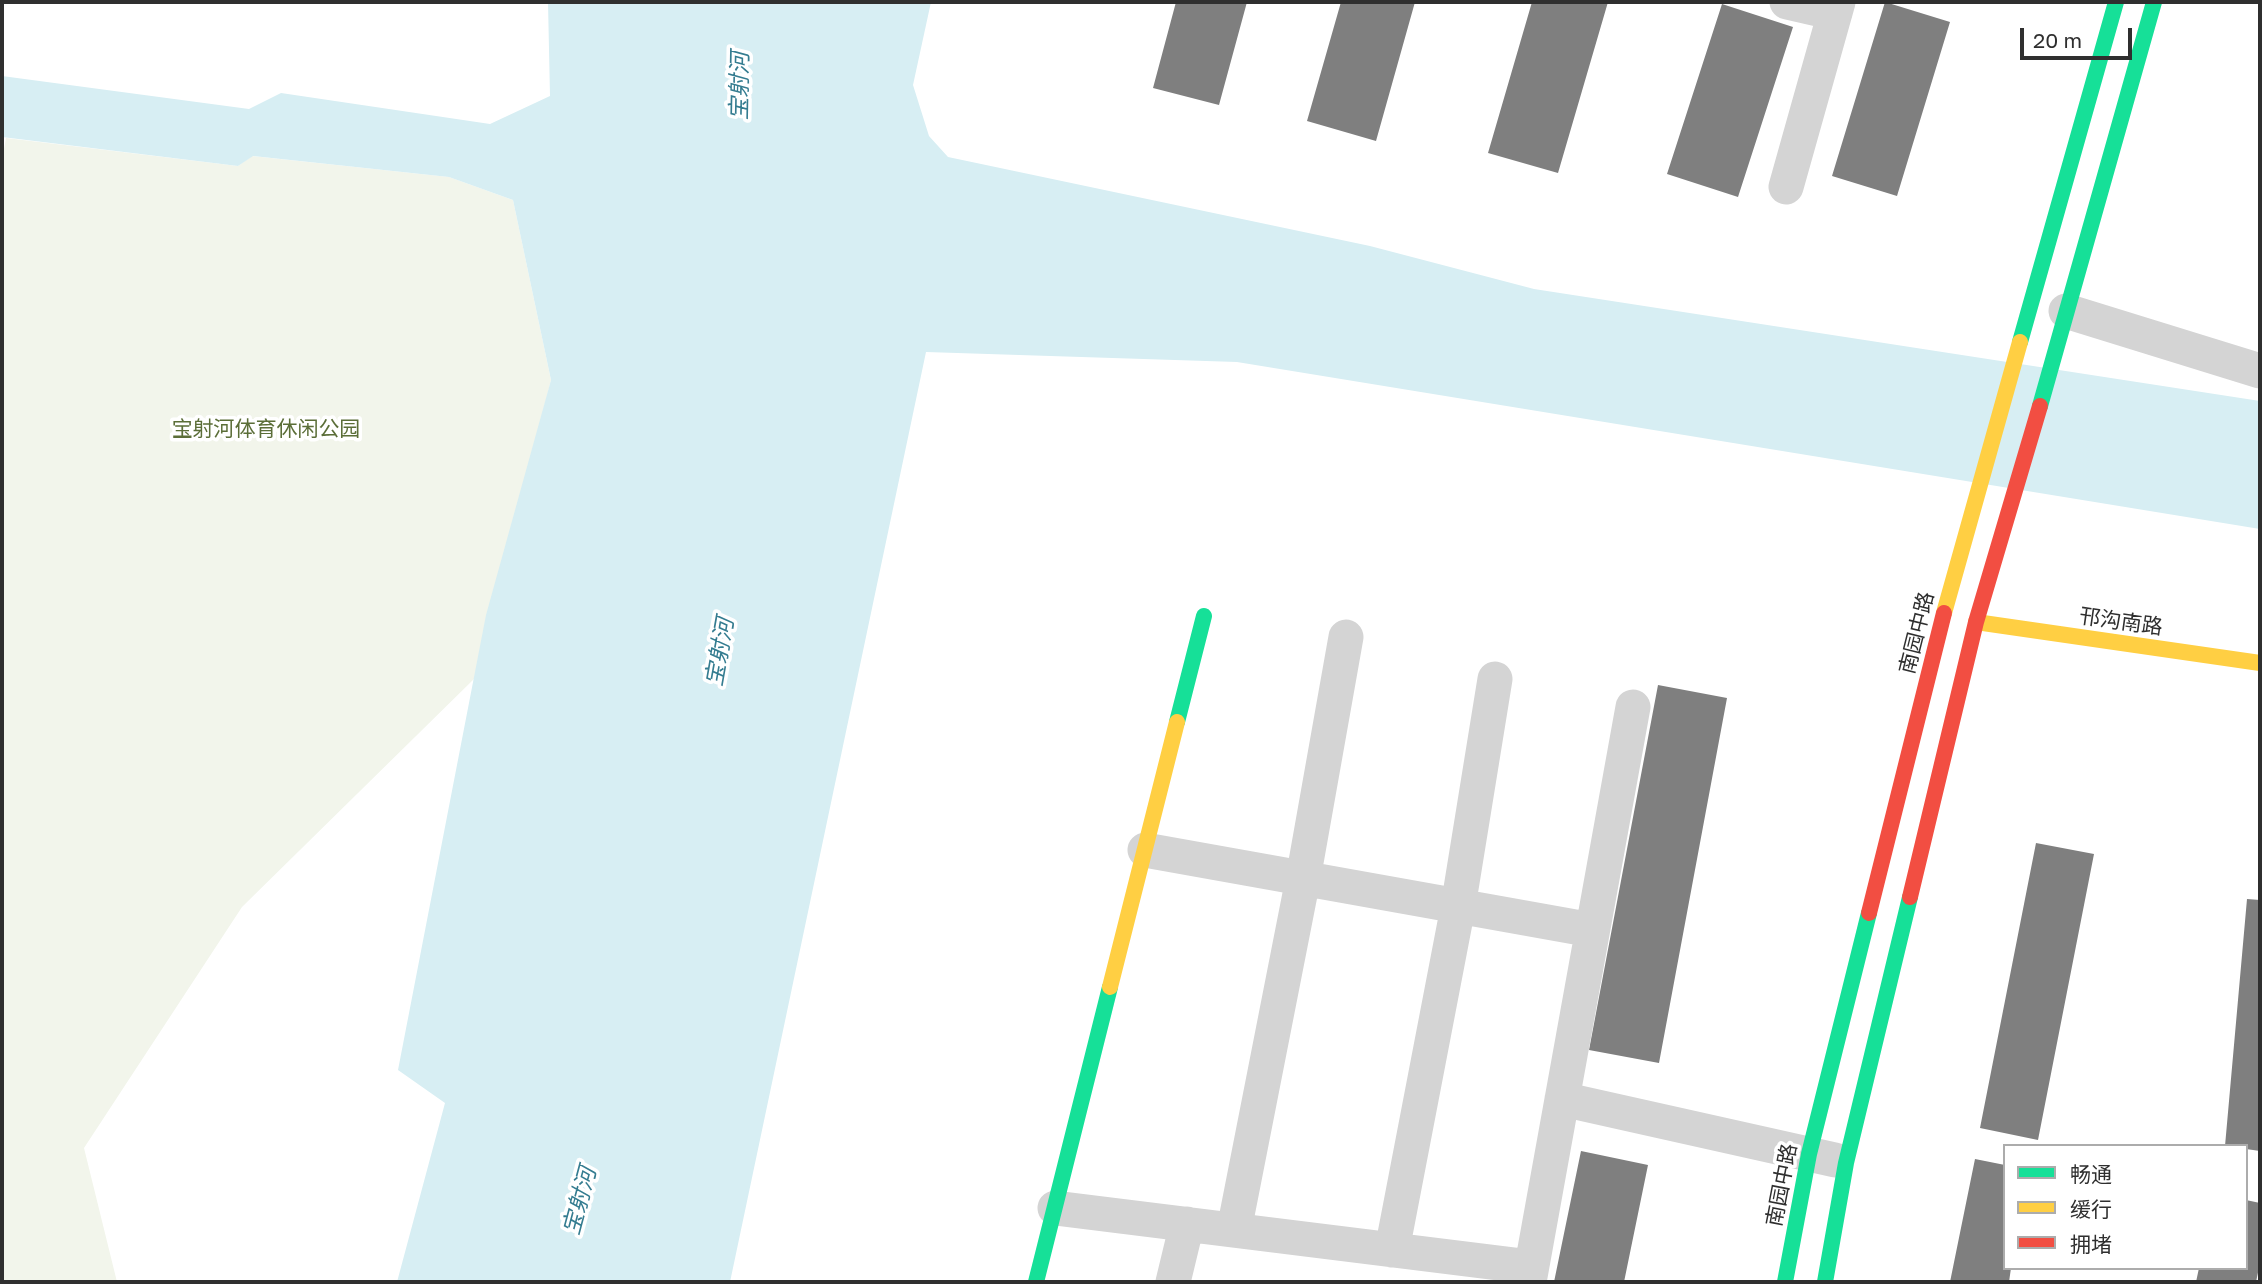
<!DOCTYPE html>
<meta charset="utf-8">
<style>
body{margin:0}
#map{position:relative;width:2262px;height:1284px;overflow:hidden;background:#fff;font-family:"Golos Text","Noto Sans SC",sans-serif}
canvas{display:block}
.frame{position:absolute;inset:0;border:4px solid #2f2f2f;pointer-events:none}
.legend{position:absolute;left:2003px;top:1144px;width:245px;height:126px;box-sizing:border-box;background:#fff;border:2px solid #acacac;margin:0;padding:9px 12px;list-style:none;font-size:21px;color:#2f2f2f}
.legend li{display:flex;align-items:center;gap:14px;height:35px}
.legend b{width:35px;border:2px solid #acacac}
.scale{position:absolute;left:2020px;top:28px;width:112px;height:32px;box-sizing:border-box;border:4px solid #2f2f2f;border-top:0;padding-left:9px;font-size:21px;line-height:24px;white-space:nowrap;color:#2f2f2f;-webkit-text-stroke:5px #fff;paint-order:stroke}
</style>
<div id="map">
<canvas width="2262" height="1284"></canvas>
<div class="frame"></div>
<ul class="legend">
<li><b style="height:9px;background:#16e098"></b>畅通</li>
<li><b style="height:9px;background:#ffcf43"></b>缓行</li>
<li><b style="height:9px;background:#f24e42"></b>拥堵</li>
</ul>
<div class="scale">20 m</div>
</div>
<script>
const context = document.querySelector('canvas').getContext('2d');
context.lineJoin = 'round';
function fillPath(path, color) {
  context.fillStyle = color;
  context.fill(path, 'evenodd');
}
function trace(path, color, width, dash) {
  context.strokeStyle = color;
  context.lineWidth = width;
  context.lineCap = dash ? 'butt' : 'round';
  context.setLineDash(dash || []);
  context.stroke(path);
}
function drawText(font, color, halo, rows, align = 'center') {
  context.font = font + ' "Golos Text","Noto Sans SC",sans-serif';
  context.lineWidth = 7;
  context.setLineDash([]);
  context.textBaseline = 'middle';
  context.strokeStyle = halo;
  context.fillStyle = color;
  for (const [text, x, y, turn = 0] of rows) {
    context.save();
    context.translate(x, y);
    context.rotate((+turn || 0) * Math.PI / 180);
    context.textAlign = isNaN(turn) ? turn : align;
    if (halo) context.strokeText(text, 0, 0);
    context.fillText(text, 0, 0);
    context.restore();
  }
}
const green = new Path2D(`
 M6,138L238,166L252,156L449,177L513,200L551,380L474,679L242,907L84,1148L117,1282H2V160Z`);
const water = new Path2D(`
 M548,2H931L913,85L929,136L948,157L1370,246L1534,289L2260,401V529L1237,362L926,352L730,1282H397L445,1103L398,1070L486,615L551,380L513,200L449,177L253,156L238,166L2,137V76L249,109L281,93L490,124L550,96Z`);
const building = new Path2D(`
 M1176,2H1247L1219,105L1153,88Z
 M1341,2H1415L1376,141L1307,121Z
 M1532,2H1608L1558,173L1488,153Z
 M1885,2L1950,22L1897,196L1832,176Z
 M1722,4L1793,27L1738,197L1667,174Z
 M1658,685L1727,698L1659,1063L1589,1050Z
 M2036,843L2094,854L2038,1140L1980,1128Z
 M2247,899L2260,900V1151L2246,1149V1146H2225Z
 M1581,1151L1648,1165L1624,1282H1554Z
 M1975,1159L2005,1165V1268H2011L2009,1282H1950Z
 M2246,1200L2260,1203V1263L2256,1282H2196L2199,1268H2246Z`);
const street = new Path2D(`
 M1787,2L1835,13
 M1786,187L1838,2
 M2066,311L2260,371
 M1145,850L1592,930
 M1562,1099L1835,1160
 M1055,1208L1531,1267
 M1234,1230L1303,879L1346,637
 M1392,1250L1458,907L1495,679
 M1173,1282L1187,1224
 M1529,1282L1633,707`);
const fast = new Path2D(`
 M2020,342L2116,2
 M2040,406L2154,2
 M1177,722L1204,616
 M1036,1282L1110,987
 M1785,1282L1809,1154L1869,913
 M1825,1282L1846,1163L1910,897`);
const slow = new Path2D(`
 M1944,613L2020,342
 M1976,622L2260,663
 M1110,987L1177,722`);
const jam = new Path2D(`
 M1910,897L1976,622L2040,406
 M1869,913L1944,613`);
const parkNames = [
 ["宝射河体育休闲公园",266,429]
];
const streetNames = [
 ["邗沟南路",2121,622,8],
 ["南园中路",1917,633,-76],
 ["南园中路",1782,1185,-79]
];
const waterNames = [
 ["宝射河",740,86,-89],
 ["宝射河",720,652,-80],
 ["宝射河",580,1201,-75]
];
fillPath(green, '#f2f5eb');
fillPath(water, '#d7eef3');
fillPath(building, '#7f7f7f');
trace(street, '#d4d4d4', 35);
trace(fast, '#16e098', 16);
trace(slow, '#ffcf43', 16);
trace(jam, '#f24e42', 16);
drawText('21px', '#5b6e38', '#fff', parkNames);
drawText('21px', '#2f2f2f', '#fff', streetNames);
drawText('italic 23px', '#347c90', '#fff', waterNames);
</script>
